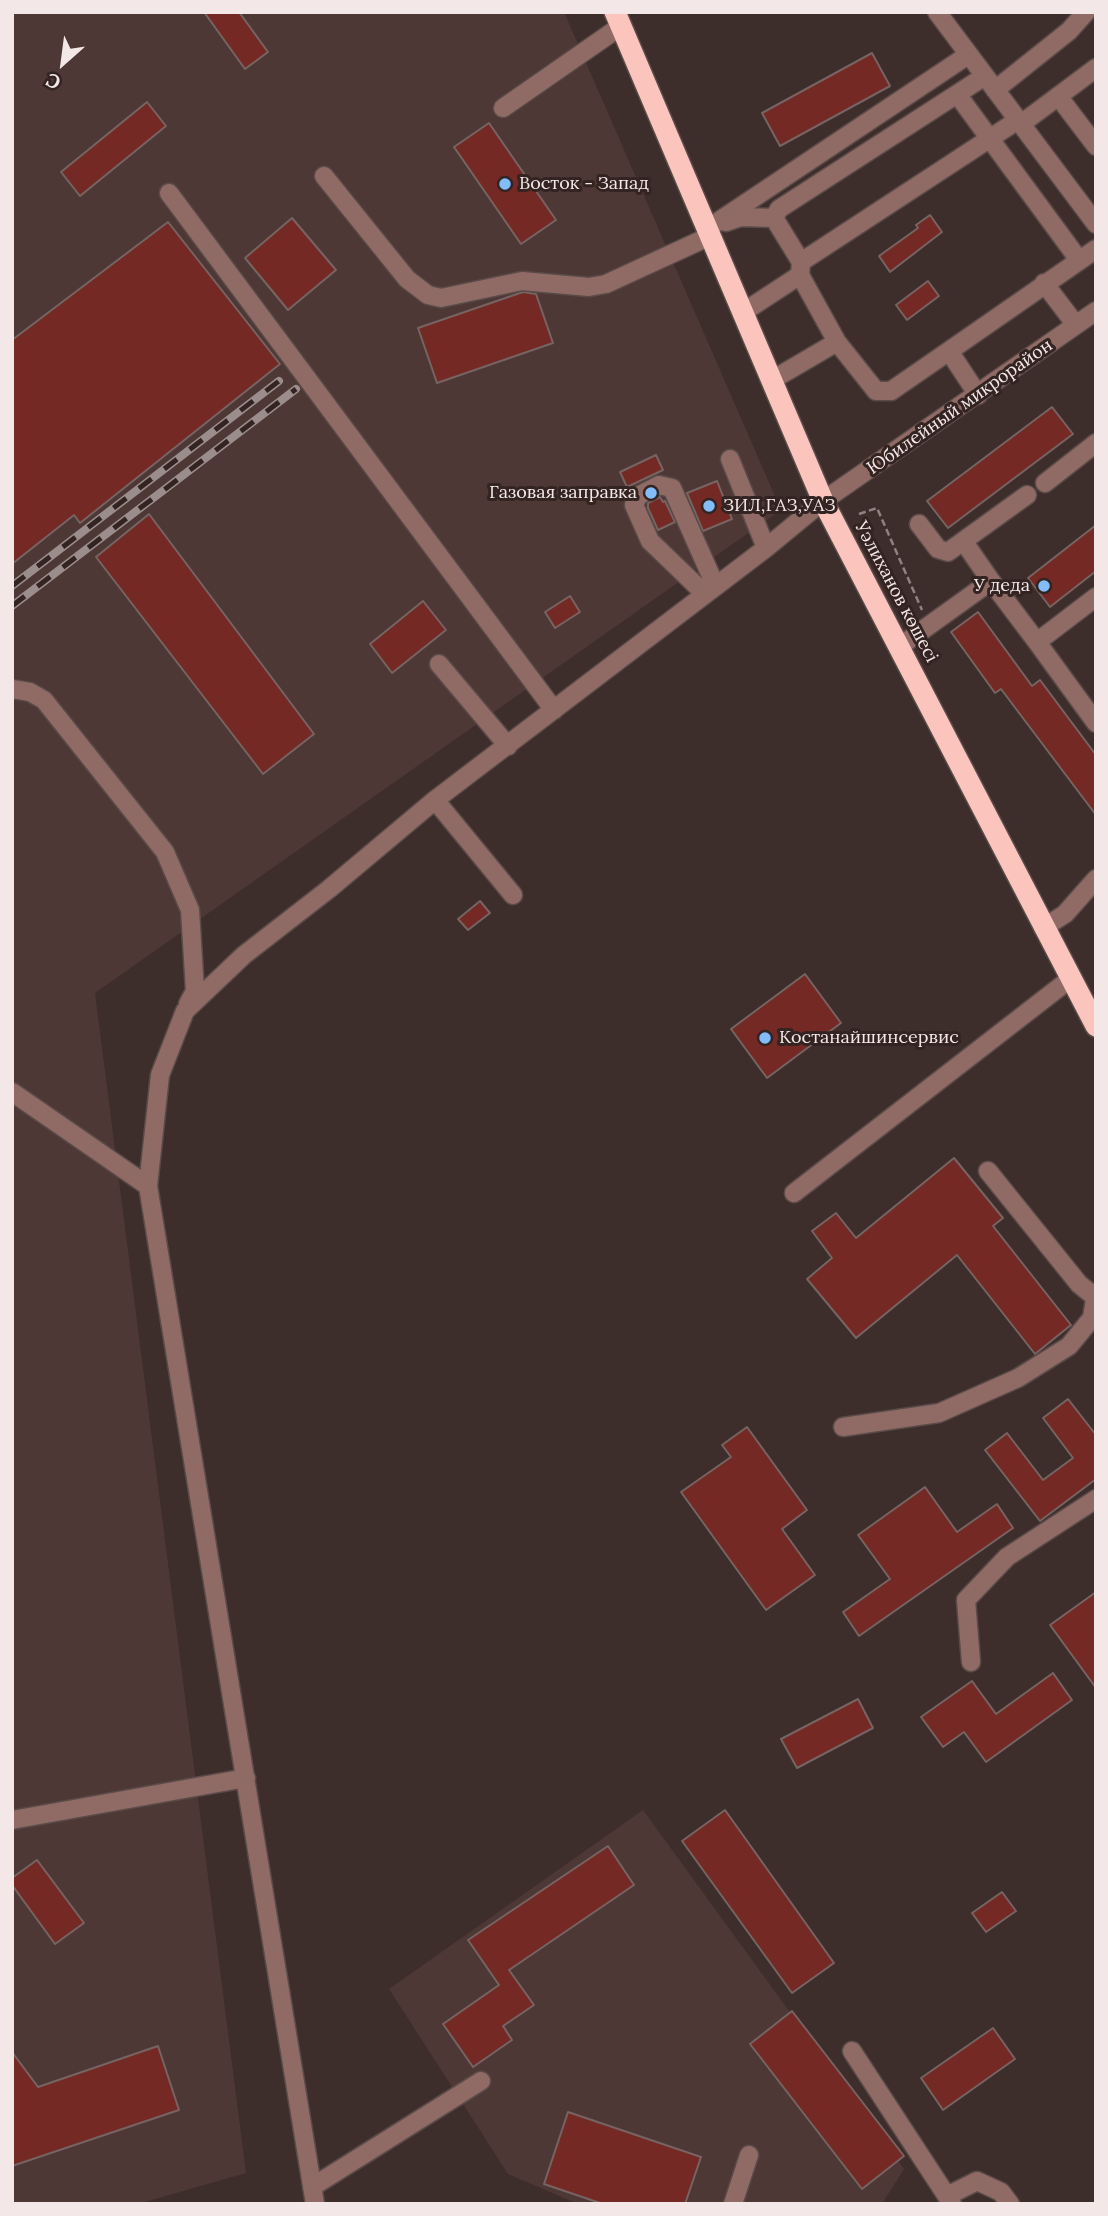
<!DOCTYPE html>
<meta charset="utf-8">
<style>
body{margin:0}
#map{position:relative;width:1108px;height:2216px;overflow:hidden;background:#3d2d2b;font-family:Lora,serif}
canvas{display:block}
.frame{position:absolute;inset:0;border:14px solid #f3e8e7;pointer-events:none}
.north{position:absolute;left:28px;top:28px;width:70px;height:70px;-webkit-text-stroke:5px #332422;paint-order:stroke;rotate:208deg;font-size:19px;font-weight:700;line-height:28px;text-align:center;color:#f3e8e7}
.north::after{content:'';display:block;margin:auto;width:24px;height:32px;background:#f3e8e7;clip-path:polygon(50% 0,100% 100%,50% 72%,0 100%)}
</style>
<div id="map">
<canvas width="1108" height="2216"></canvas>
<div class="frame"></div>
<div class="north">С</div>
</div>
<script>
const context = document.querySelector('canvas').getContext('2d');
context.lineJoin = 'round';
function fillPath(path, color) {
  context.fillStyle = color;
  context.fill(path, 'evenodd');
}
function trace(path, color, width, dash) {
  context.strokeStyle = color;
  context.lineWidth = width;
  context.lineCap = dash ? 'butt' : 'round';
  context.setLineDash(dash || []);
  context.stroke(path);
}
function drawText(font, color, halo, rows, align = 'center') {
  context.font = font + ' Lora,serif';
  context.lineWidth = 6;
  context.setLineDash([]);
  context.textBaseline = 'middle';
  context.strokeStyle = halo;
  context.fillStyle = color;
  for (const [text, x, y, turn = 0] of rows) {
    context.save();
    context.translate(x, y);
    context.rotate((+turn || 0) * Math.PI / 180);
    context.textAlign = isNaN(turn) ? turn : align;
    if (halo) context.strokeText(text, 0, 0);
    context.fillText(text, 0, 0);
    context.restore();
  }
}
const built = new Path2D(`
 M12,12H564L781,510L95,993L246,2173L138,2204H12Z
 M643,1810L904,2169L882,2204H578L508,2174L389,1989Z`);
const building = new Path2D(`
 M204,12H239L268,52L245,69Z
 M872,53L890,86L780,146L762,113Z
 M147,102L166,126L80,196L61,172Z
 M489,123L556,220L521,244L454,147Z
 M930,215L942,232L890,272L879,256L918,228L916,225Z
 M292,218L336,270L288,310L245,258Z
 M168,222L280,364L80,523L74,515L12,564V340Z
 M928,281L939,296L907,320L896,305Z
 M523,292L536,294L553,343L437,383L418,328Z
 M1052,407L1073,434L948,528L927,501Z
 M656,455L663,470L627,487L620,472Z
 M717,481L732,519L703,531L687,493Z
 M660,497L663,502L665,501L675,522L658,530L648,508V503Z
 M149,514L314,734L263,774L96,557Z
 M1096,525V571L1050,607L1028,578Z
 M570,596L580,612L555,628L545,612Z
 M423,601L446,630L392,673L370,644Z
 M978,612L1032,686L1040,680L1096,755V815L1001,689L995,693L951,632Z
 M480,901L490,913L468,930L458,919Z
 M805,974L841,1023L767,1078L731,1029Z
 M954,1158L1003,1218L993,1226L1071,1325L1035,1354L957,1255L856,1338L807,1279L832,1258L812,1231L836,1213L856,1238Z
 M1068,1399L1096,1435V1479L1040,1521L985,1450L1007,1433L1043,1480L1073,1458L1043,1418Z
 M747,1427L807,1510L782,1529L815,1575L766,1610L681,1492L731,1457L722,1445Z
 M925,1487L957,1532L997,1504L1013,1528L859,1636L843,1612L890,1579L858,1535Z
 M1096,1592V1688L1050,1625Z
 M1053,1673L1072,1700L986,1762L964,1732L943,1747L921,1717L972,1681L996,1714Z
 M858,1699L873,1728L797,1768L781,1739Z
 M725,1810L834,1963L792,1993L682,1841Z
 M608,1846L634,1885L509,1970L534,2005L503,2026L512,2040L473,2067L443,2024L499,1985L468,1940Z
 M37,1860L84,1923L55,1944L12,1885V1878Z
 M1002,1892L1016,1911L986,1932L972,1913Z
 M792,2011L904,2156L862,2189L750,2044Z
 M993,2028L1015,2059L943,2110L921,2078Z
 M158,2046L179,2110L12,2166V2052L38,2087Z
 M568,2112L701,2157L685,2204H603L544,2184Z`);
const path = new Path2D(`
 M859,514L877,508L922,610`);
const minor = new Path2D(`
 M937,12L1096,224
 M995,90L1069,31L1086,12
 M957,94L1079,260
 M1058,96L1096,146
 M503,108L621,26
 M1021,124L1096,68
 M324,176L407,279L428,295L441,298L522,281L589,287L606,284L708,237
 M169,193L554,710
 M726,222L741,217L774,218
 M707,229L968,55
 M801,262L774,218L779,209L985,76
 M1044,283L1076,325
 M742,313L800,275
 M837,342L800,275L801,262L1018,120
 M949,351L1096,249
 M772,380L837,342L876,391H891L949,351L978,395
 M730,459L766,548
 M1045,483L1096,443
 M919,524L938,549L948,552L1027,495
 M964,542L991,581
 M704,593L650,541L634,505L638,496L659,485L672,488L715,585
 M1037,642L1096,723
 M899,647L991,581L1037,642L1096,597
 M439,664L508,746
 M12,689L30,692L44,700L165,852L190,910L195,991L188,1004
 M435,800L513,895
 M1043,928L1065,914L1096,879
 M12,1092L148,1186
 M988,1171L1079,1284L1090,1293H1096
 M794,1193L1070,979
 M843,1427L939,1413L1018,1378L1069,1346L1092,1318L1096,1293
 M971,1662L966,1600L1007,1557L1096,1499
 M12,1820L246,1778
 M852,2051L952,2204
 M312,2187L481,2081
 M947,2196L977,2181L1001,2192L1010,2204
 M315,2204L148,1186L160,1075L185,1011L244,955L329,889L435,800L766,548L823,501L1096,311
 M733,2204L749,2155`);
const highway = new Path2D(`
 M615,12L823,501L1096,1026`);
const rail = new Path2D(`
 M12,586L279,381
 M12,606L296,389`);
const markers = [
 [505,184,7,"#82bcfa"],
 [651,493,7,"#82bcfa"],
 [709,506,7,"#82bcfa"],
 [1044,586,7,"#82bcfa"],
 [765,1038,7,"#82bcfa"]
];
const poiNames = [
 ["Восток - Запад",519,184],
 ["Газовая заправка",637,493,"right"],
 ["ЗИЛ,ГАЗ,УАЗ",723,506],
 ["У деда",1030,586,"right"],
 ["Костанайшинсервис",779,1038]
];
const streetNames = [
 ["Юбилейный микрорайон",960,407,-35],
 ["Уәлиханов көшесі",896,592,62]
];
fillPath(built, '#4e3835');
fillPath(building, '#742924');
trace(building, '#766462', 2);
trace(minor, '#5a4b49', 21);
trace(highway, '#5a4b49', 24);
trace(path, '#908280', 2.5, [7, 3.5]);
trace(minor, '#906b66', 18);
trace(highway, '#fbc4bd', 21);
trace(rail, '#9b8d8c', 8);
trace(rail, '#332422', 5, [16]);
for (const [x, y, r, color] of markers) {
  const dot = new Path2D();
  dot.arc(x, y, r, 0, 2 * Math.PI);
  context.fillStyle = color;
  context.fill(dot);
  trace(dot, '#332422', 2.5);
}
drawText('18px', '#f3e8e7', '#332422', poiNames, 'left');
drawText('18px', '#f3e8e7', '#332422', streetNames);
</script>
